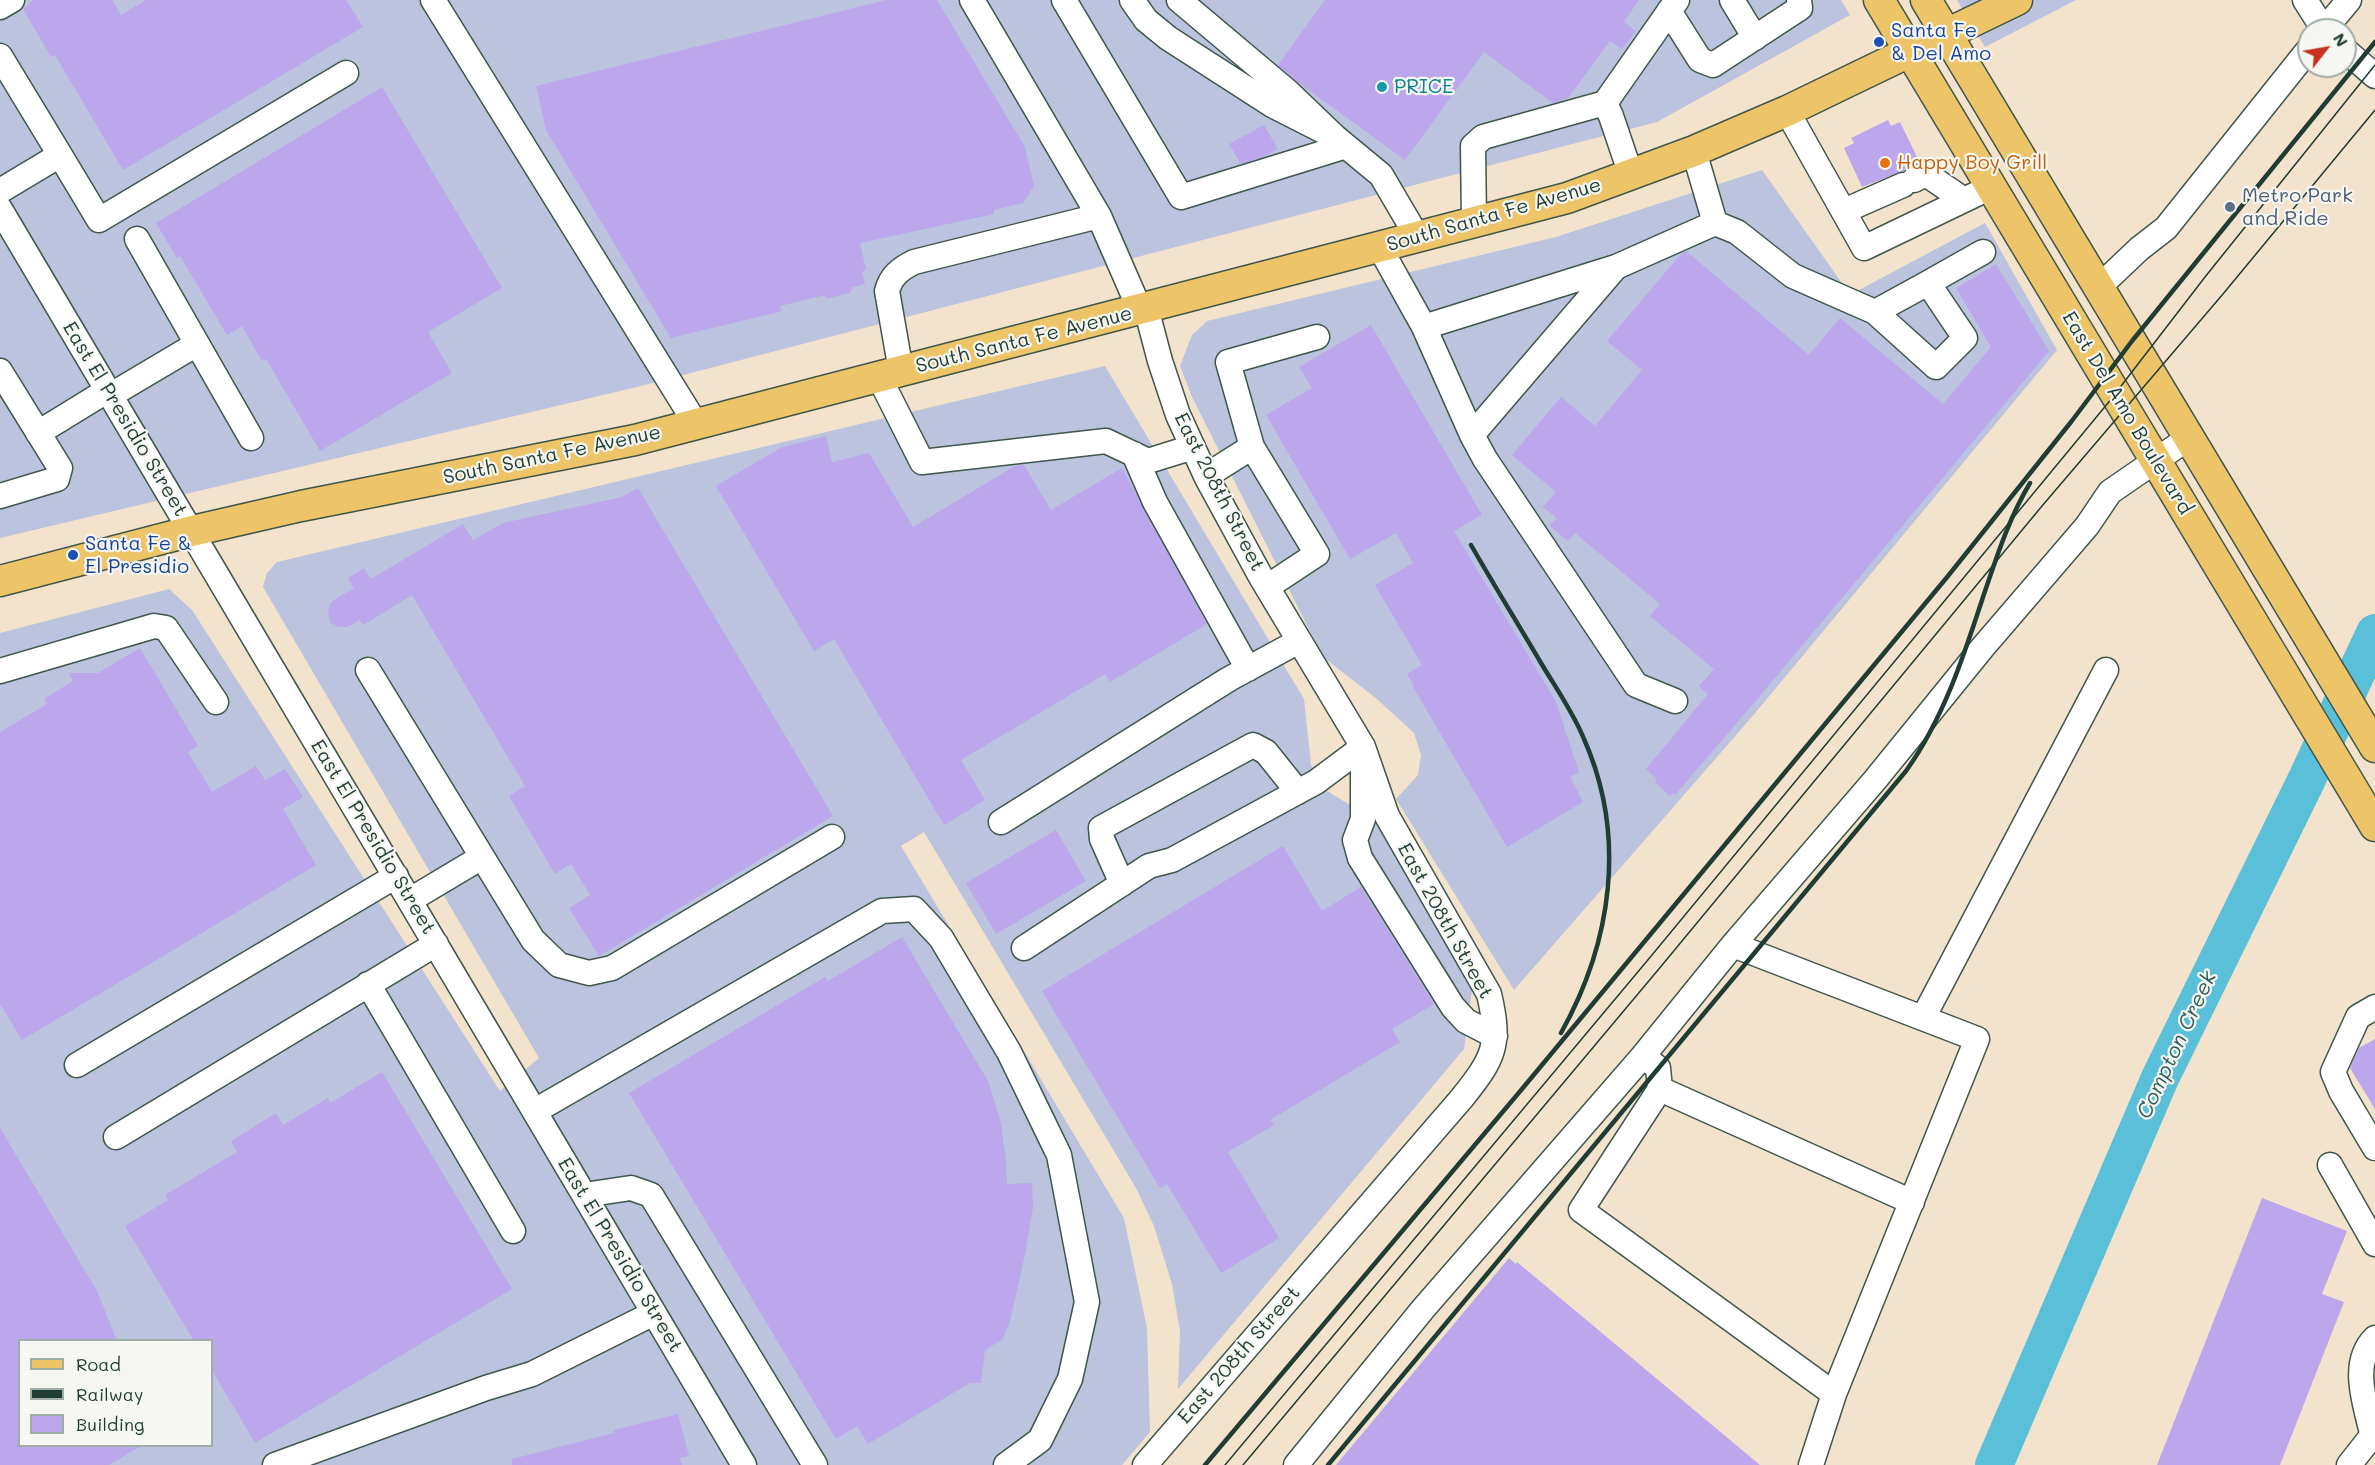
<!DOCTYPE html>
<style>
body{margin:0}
#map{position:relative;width:2375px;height:1465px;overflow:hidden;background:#f3e3cc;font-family:Mali,sans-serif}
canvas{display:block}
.legend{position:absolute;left:18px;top:1339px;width:195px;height:108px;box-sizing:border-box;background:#f6f6f2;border:2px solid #a0aca6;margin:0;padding:8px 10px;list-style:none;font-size:18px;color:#1f3d34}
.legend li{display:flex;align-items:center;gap:12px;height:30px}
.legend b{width:30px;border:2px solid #a0aca6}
.north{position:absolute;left:2297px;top:18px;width:60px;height:60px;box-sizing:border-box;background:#f6f6f2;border:2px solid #a0aca6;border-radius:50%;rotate:59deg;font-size:16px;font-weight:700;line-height:24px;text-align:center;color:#1f3d34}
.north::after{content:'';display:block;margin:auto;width:21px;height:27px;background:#c8321e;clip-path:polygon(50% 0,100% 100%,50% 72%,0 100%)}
</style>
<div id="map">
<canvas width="2375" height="1465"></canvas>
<ul class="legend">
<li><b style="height:8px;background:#eec469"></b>Road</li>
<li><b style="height:8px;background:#1f3d34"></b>Railway</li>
<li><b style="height:16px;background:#bca7ec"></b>Building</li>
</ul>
<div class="north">N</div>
</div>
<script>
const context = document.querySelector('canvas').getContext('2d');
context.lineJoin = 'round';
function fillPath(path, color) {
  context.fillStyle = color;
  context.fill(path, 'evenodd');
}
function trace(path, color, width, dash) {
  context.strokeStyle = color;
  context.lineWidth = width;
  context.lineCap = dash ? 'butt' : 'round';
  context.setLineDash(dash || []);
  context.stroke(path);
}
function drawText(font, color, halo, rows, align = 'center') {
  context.font = font + ' Mali,sans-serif';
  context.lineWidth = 4.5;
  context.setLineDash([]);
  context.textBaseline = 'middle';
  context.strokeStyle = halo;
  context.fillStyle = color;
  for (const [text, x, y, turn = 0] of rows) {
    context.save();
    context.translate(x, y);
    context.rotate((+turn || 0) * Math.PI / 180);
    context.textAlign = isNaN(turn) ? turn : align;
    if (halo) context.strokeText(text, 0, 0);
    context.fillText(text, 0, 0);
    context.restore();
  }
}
const industrial = new Path2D(`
 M0,0H1841L1850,15L1657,122L637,387L0,538Z
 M1957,0H2076L1985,47Z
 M1762,170L1844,286L1859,290L1985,223L2057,350L1751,718L1514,990L1396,799L1418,775L1421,755L1414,733L1377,699L1323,657L1192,397L1180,366L1192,335L1207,321L1556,237Z
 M1105,366L1304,699L1311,765L1327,791L1350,805L1369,806L1473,983L1464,1049L1178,1389L1180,1331L1172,1284L1154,1226L1136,1188L924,832L901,846L1124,1218L1147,1328L1150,1432L1122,1465H0V633L169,589L192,610L500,1091L539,1058L263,587L267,573L277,562ZM20,1340H212V1446H20Z`);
const river = new Path2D(`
 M1994,1465L2160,1078L2305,783L2375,633`);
const building = new Path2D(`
 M33,0H112L121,15L146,0H346L363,27L123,170L55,55L51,57L23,9Z
 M887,0H937L1025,147L1034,186L1023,203L994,210V214L860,243L866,269L862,272L865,284L853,287L850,293L826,299L825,295L780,306L782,311L671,338L546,130L536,86Z
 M1325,0H1639L1624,22L1636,31L1622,49L1610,41L1568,98L1553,103L1484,52L1405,160L1299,83L1278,65Z
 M382,87L502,288L428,332L452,373L320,451L266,359L262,361L242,326L227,335L180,256L177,258L156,223Z
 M1888,120L1891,126L1900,122L1919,161L1903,171L1862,187L1844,148L1854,143L1851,138Z
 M1264,125L1278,149L1265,156L1241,164L1229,144Z
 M1686,251L1809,355L1840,318L1943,404L1991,347L1956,288L1996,264L2049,351L1754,703L1675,795L1673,793L1670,796L1655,782L1657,779L1646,769L1708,694L1699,686L1714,669L1650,616L1660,604L1575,533L1568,541L1550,526L1557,518L1543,507L1556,492L1512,455L1561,397L1595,426L1642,370L1607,341L1681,254Z
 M1371,325L1482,515L1454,531L1556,702L1579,772L1570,777L1583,802L1507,847L1413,687L1414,686L1407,674L1422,665L1375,585L1413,563L1396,533L1350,559L1266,415L1312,388L1299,367Z
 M826,436L832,462L869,453L913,527L1015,466L1024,465L1051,510L1122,468L1207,624L1110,682L1105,674L961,760L985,800L944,825L834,639L814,651L716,486L782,447Z
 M638,488L833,816L599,956L569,908L590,895L571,864L555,874L509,796L525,786L412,595L363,625L360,620L347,627H338L330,622L328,613L330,604L334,600L354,588L348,578L364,568L371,579L463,524L473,540L503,523L622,497Z
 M140,648L198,746L188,752L212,792L256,766L265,780L285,769L303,797L283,809L316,865L22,1040L0,1004V732L47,704L44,699L73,681L69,673H98Z
 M1056,830L1086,881L996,934L966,883Z
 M1283,846L1322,911L1361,887L1434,1004L1392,1029L1400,1042L1270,1120L1274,1125L1228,1152L1279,1238L1221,1273L1167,1184L1160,1188L1042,991Z
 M902,937L988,1081L1000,1119L1006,1160L1007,1184L1032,1183L1033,1207L1025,1255L1010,1321L1003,1339L985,1350L981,1383H970L868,1444L857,1426L836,1439L629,1093L825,977L828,981Z
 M2375,1039V1109L2350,1068L2359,1048Z
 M382,1072L512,1289L255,1443L212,1370V1341H194L125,1226L168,1200L165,1195L237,1152L231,1141L276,1113L283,1125L328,1098L330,1103Z
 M0,1128L97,1291L117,1341H20V1446H141L109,1465H0Z
 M2262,1198L2347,1231L2322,1294L2344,1302L2280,1465H2157Z
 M1509,1258L1516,1264L1517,1262L1760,1465H1336Z
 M678,1414L689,1456L680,1458L682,1465H512V1459L614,1433V1430Z`);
const minor = new Path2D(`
 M433,0L696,424
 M972,0L1099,216
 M1064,0L1181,197L1346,146
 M1132,0L1146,20L1168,38L1272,105L1335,137L1287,91L1179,0
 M1732,0L1755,38
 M2305,0L2324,30
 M0,7L12,0
 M1669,11L1700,60L1713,65L1800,8L1799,0
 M2324,30L2349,0
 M2345,50L2375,76
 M0,56L60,155
 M1605,103L1611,116L1631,175
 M1787,111L1864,248L1991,187
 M1335,137L1381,175L1418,238
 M1694,151L1715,223L1737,232L1793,276L1875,312L1936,367L1965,338L1928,283L1875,312
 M1914,180L1926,174L1964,200
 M0,191L60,155L99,220L346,73
 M0,209L744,1465
 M1844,211L1903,185
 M1474,223L1473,146L1483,137L1605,103L1677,0
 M137,239L251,438
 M1380,248L1424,327L1472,435L1616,267L1715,223
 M1928,283L1983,252
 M2099,287L2139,249L2166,228L2309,49
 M1424,327L1616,267
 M0,371L60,468L57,479L0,496
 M901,371L887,291C891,276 900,269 914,262L1099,216L1140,310
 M879,377L922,462L1106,441L1148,461L1193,447
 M111,395L197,344
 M38,433L108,390
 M1472,435L1485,459L1636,685L1675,701
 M1252,447L1228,362L1317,337
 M1134,454L1155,502L1248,669
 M1206,476L1252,447L1317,554L1267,587
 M368,670L533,940L559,965L589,973L612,968L832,837
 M0,671L154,626L166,628L216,702
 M1363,765V819L1355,840L1360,858L1453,1007L1466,1021L1495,1036
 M1001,822L1229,679L1299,641
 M1122,884L1102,839L1101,828L1253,745L1266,752L1298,792
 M410,900L482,857
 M1733,945L1977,1039L1834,1394
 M1024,948L1149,866L1172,860L1316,782L1363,747
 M368,984L513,1231
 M2375,1007L2358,1017L2333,1072L2341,1091L2375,1148
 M1923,1018L2106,670
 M1643,1056L1658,1068L1660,1089L1581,1210L1834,1394L1811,1465
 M77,1065L396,876
 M1660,1089L1912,1202
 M535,1111L882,911L914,909L941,938L1009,1052L1059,1155L1087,1302L1070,1379L1040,1440L1006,1465
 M116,1137L436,944
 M2330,1165L2375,1244
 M584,1195L631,1188L651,1195L815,1465
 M2372,1433C2365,1403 2350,1363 2375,1338
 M275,1465L486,1388L532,1374L654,1313
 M1145,1465L1462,1098C1494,1058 1501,1045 1489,994L1387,816L1363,747L1261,577L1207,478L1178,415L1160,361L1146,308
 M1296,1465L1423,1309L1643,1056L1733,945L1875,780L1983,647L2087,526L2110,492L2190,437
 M2349,1465L2375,1432`);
const major = new Path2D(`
 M1879,0L2375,826
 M1926,0L2375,747
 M0,581L192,531L301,506L635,440L1567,198L1694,151L1787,111L2017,0`);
const tram = new Path2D(`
 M1225,1465L1647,961L2108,403L2205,277L2375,65
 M1243,1465L1658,970L2042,506L2223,294L2375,110`);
const rail = new Path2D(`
 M1471,545C1494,585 1518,624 1541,663C1556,688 1573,712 1584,739C1627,836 1612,942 1561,1033
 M1205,1465L1522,1089L1948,576L2071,422L2132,341L2375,42
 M1328,1465L1906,771C1944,718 1964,655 1984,594C1997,556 2009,518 2030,483`);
const markers = [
 [1879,42,6,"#1a4fb4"],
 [1382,87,6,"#0f9aa8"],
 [1885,163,6,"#e8710a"],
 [2230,207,6,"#5c6f8a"],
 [73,555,6,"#1a4fb4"]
];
const transitNames = [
 ["Santa Fe",1891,31],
 ["& Del Amo",1891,54],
 ["Santa Fe &",85,544],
 ["El Presidio",85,567]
];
const cultureNames = [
 ["PRICE",1394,87]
];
const foodNames = [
 ["Happy Boy Grill",1897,163]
];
const serviceNames = [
 ["Metro Park",2242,196],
 ["and Ride",2242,219]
];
const streetNames = [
 ["South Santa Fe Avenue",1494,215,-16],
 ["South Santa Fe Avenue",1024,340,-14],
 ["East Del Amo Boulevard",2127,413,59],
 ["East El Presidio Street",125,419,59],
 ["South Santa Fe Avenue",552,455,-12],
 ["East 208th Street",1219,492,63],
 ["East El Presidio Street",373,837,59],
 ["East 208th Street",1445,921,61],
 ["East El Presidio Street",620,1255,59],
 ["East 208th Street",1239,1355,-49]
];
const waterNames = [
 ["Compton Creek",2177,1045,-65]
];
fillPath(industrial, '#bbc3de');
trace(river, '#5abfd8', 38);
fillPath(building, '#bca7ec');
trace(minor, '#3f564b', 27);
trace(major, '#3f564b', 33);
trace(minor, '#fff', 24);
trace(major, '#eec469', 30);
trace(tram, '#1f3d34', 1.5);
trace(rail, '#1f3d34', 4.5);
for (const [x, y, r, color] of markers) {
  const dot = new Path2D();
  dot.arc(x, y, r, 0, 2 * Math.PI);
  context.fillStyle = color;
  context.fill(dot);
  trace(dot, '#f6f6f2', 2);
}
drawText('20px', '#164399', '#f6f6f2', transitNames, 'left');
drawText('20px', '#0d838f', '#f6f6f2', cultureNames, 'left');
drawText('20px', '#c56008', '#f6f6f2', foodNames, 'left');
drawText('20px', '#4e5e75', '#f6f6f2', serviceNames, 'left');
drawText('20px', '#1f3d34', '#f6f6f2', streetNames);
drawText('italic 21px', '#2e5e5d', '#f6f6f2', waterNames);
</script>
